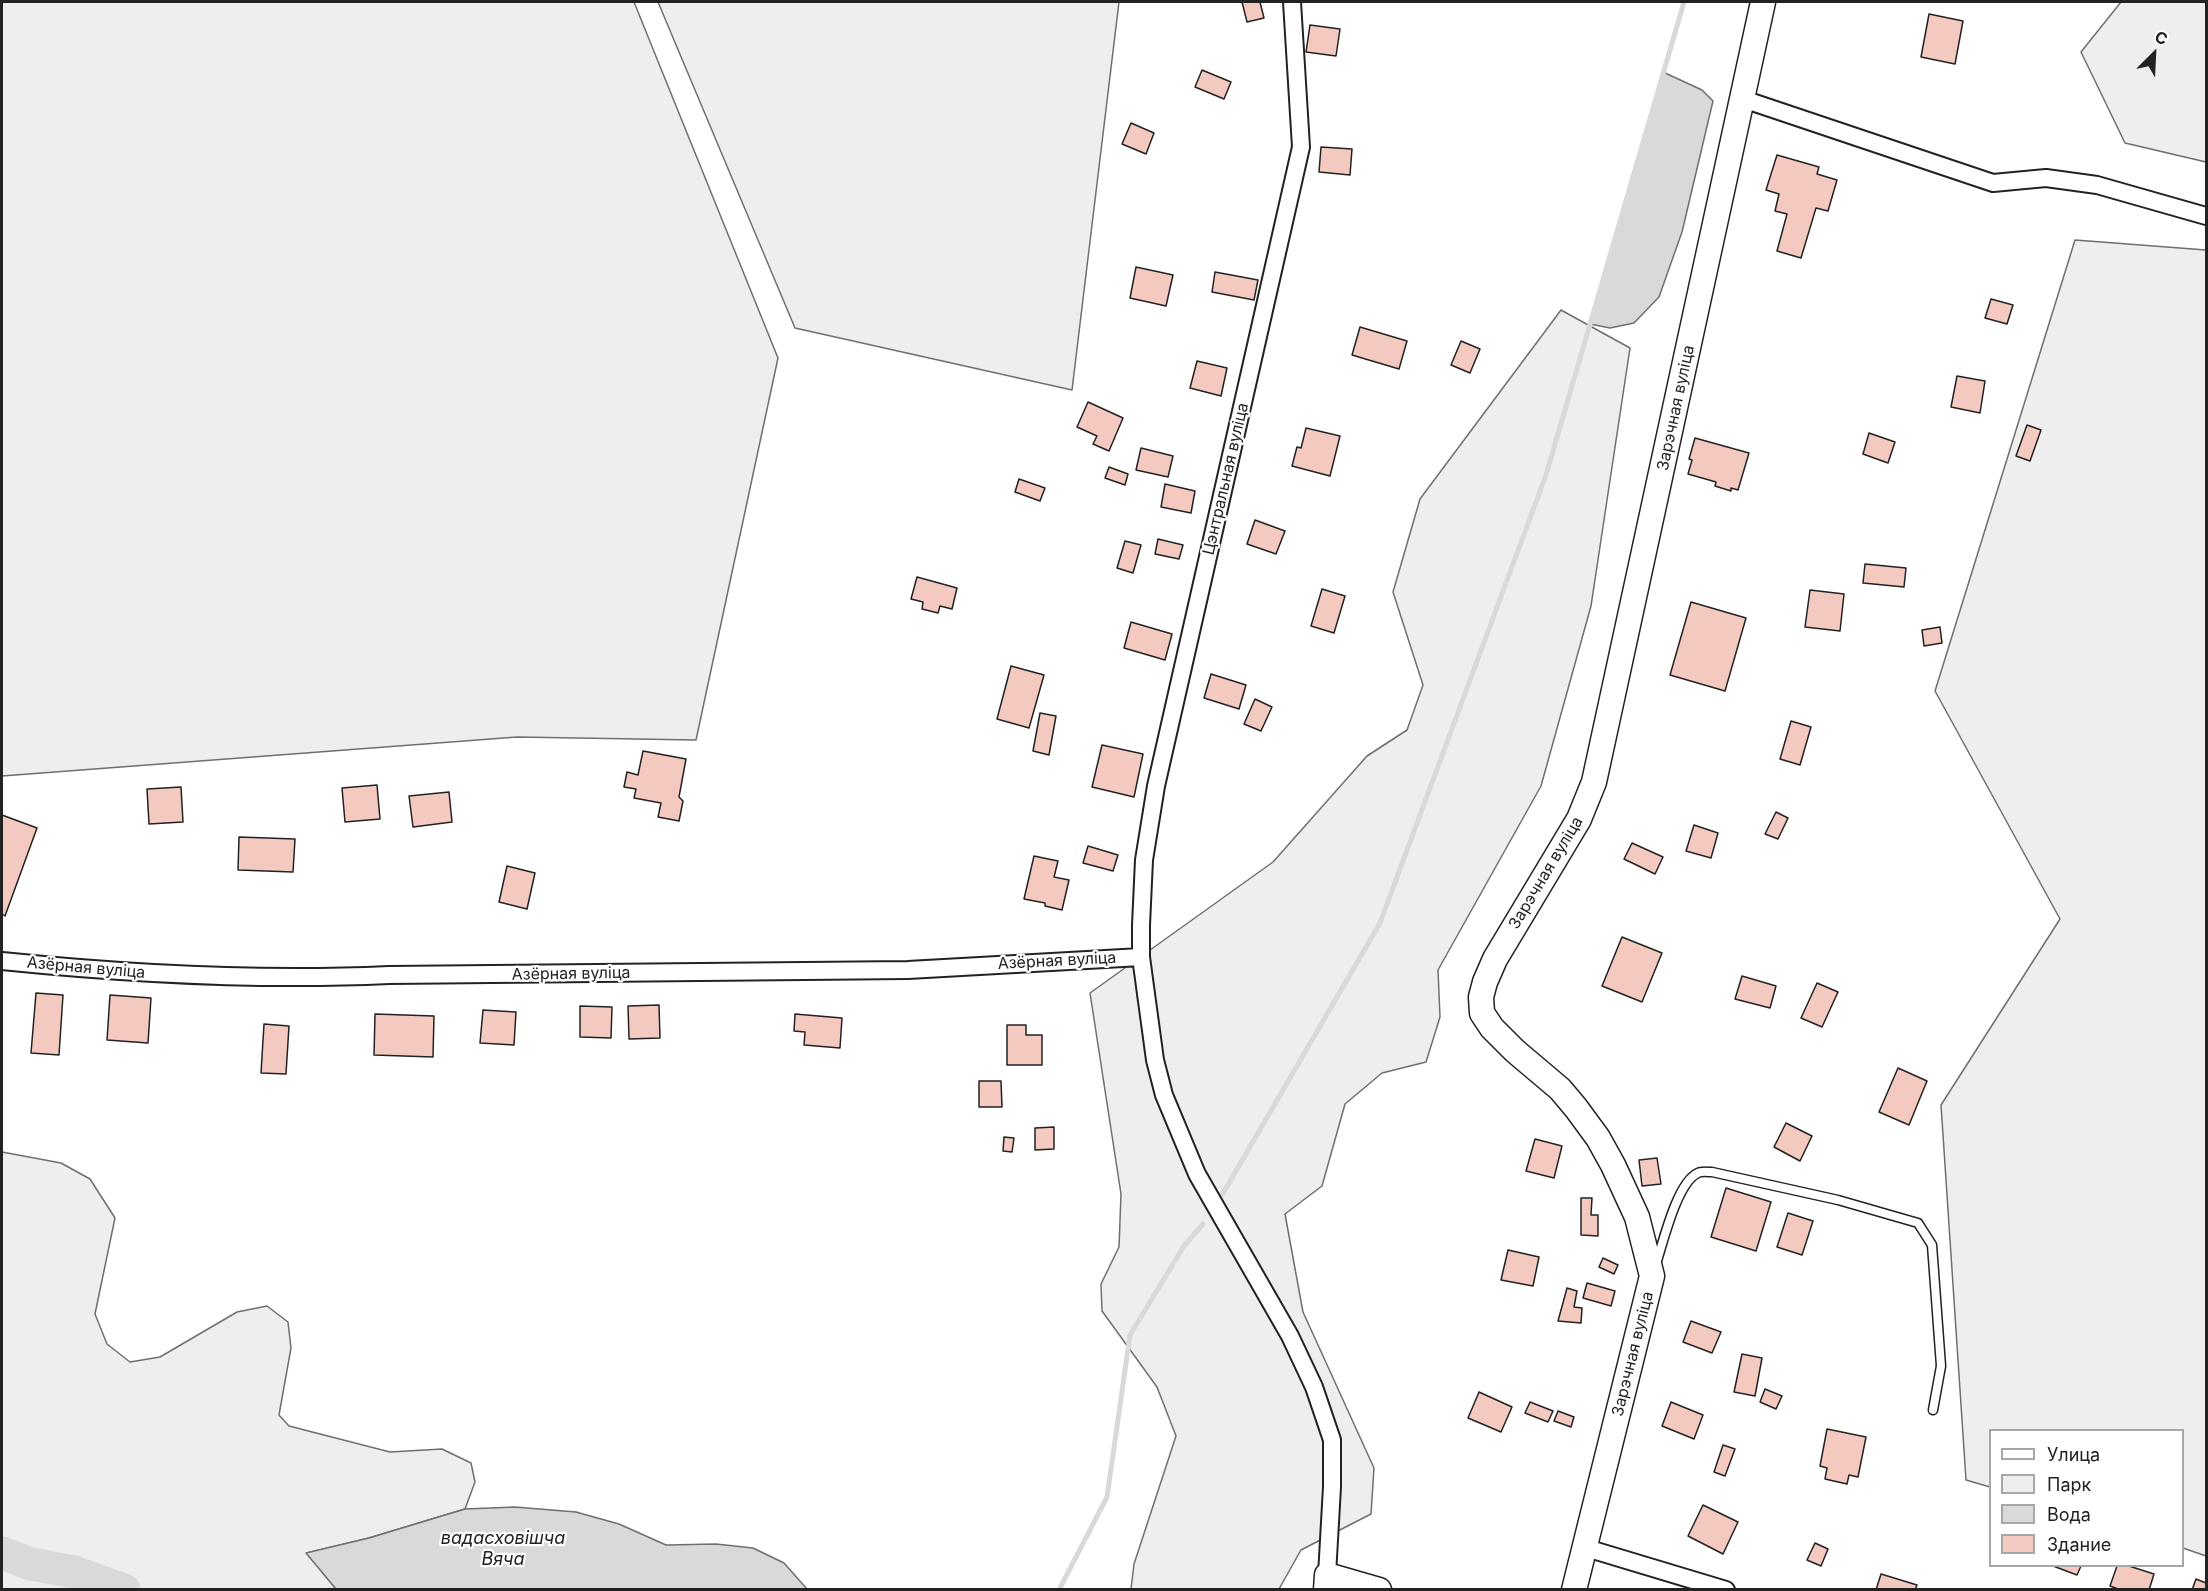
<!DOCTYPE html>
<meta charset="utf-8">
<style>
body{margin:0}
#map{position:relative;width:2208px;height:1591px;overflow:hidden;background:#fff;font-family:Inter,sans-serif}
canvas{display:block}
.frame{position:absolute;inset:0;border:3px solid #222;pointer-events:none}
.legend{position:absolute;left:1989px;top:1429px;width:195px;height:138px;box-sizing:border-box;background:#fff;border:2px solid #a7a7a7;margin:0;padding:8px 10px;list-style:none;font-size:18px;color:#222}
.legend li{display:flex;align-items:center;gap:12px;height:30px}
.legend b{width:30px;border:2px solid #a7a7a7}
.north{position:absolute;left:2124px;top:24px;width:60px;height:60px;-webkit-text-stroke:4px #fff;paint-order:stroke;rotate:24deg;font-size:16px;font-weight:700;line-height:24px;text-align:center;color:#222}
.north::after{content:'';display:block;margin:auto;width:21px;height:27px;background:#222;clip-path:polygon(50% 0,100% 100%,50% 72%,0 100%)}
</style>
<div id="map">
<canvas width="2208" height="1591"></canvas>
<div class="frame"></div>
<ul class="legend">
<li><b style="height:8px;background:#fff"></b>Улица</li>
<li><b style="height:16px;background:#eee"></b>Парк</li>
<li><b style="height:16px;background:#d9d9d9"></b>Вода</li>
<li><b style="height:16px;background:#f3c9c0"></b>Здание</li>
</ul>
<div class="north">С</div>
</div>
<script>
const context = document.querySelector('canvas').getContext('2d');
context.lineJoin = 'round';
function fillPath(path, color) {
  context.fillStyle = color;
  context.fill(path, 'evenodd');
}
function trace(path, color, width, dash) {
  context.strokeStyle = color;
  context.lineWidth = width;
  context.lineCap = dash ? 'butt' : 'round';
  context.setLineDash(dash || []);
  context.stroke(path);
}
function drawText(font, color, halo, rows, align = 'center') {
  context.font = font + ' Inter,sans-serif';
  context.lineWidth = 4.5;
  context.setLineDash([]);
  context.textBaseline = 'middle';
  context.strokeStyle = halo;
  context.fillStyle = color;
  for (const [text, x, y, turn = 0] of rows) {
    context.save();
    context.translate(x, y);
    context.rotate((+turn || 0) * Math.PI / 180);
    context.textAlign = isNaN(turn) ? turn : align;
    if (halo) context.strokeText(text, 0, 0);
    context.fillText(text, 0, 0);
    context.restore();
  }
}
const green = new Path2D(`
 M2,2H634L778,358L696,740L517,737L2,776Z
 M658,2H1119L1072,390L795,328Z
 M2121,2H2206V162L2125,143L2081,52Z
 M2075,240L2206,250V1556L2183,1548L2182,1430H1990V1487L1966,1480L1941,1105L2060,919L1935,691Z
 M1561,310L1630,348L1591,606L1541,786L1438,970L1440,1017L1426,1062L1382,1073L1345,1104L1322,1186L1285,1214L1303,1312L1374,1468L1371,1514L1301,1550L1279,1589H1131L1134,1564L1176,1436L1157,1387L1102,1311L1101,1284L1119,1247L1121,1194L1090,993L1273,862L1367,756L1407,730L1423,685L1393,592L1420,499Z
 M2,1152L61,1163L90,1179L115,1218L95,1314L107,1344L130,1362L160,1357L237,1312L267,1306L288,1322L291,1348L279,1415L289,1426L390,1452L442,1449L471,1463L475,1482L465,1509L369,1538L307,1553L336,1589H2Z`);
const water = new Path2D(`
 M1663,72L1702,90L1713,101L1682,232L1659,297L1634,323L1610,328L1590,324Z
 M515,1507L576,1512L619,1524L666,1545L716,1544L753,1548L784,1563L807,1589H336L306,1553L369,1538L465,1509Z`);
const stream = new Path2D(`
 M1222,1195L1380,923L1546,475L1684,2
 M1059,1590L1107,1497L1130,1335L1184,1246L1203,1224`);
const river = new Path2D(`
 M2,1553L31,1564L74,1572L124,1590`);
const building = new Path2D(`
 M1242,2H1260L1264,18L1247,22Z
 M1929,14L1963,21L1955,64L1921,57Z
 M1310,25L1340,29L1336,56L1306,52Z
 M1202,70L1231,82L1224,99L1195,87Z
 M1131,123L1154,133L1146,154L1122,144Z
 M1321,147L1352,149L1350,175L1319,172Z
 M1777,155L1819,167L1817,174L1837,180L1828,211L1816,208L1801,258L1777,251L1787,214L1775,211L1779,194L1766,190Z
 M1136,267L1173,275L1166,306L1130,298Z
 M1215,272L1258,280L1254,300L1212,292Z
 M1991,299L2013,305L2007,324L1985,318Z
 M1360,327L1407,341L1399,369L1352,355Z
 M1461,341L1480,349L1470,373L1451,365Z
 M1197,361L1227,368L1221,396L1190,388Z
 M1957,376L1985,381L1980,413L1951,407Z
 M1088,402L1123,418L1109,451L1093,444L1097,436L1077,427Z
 M2027,425L2041,430L2030,461L2016,456Z
 M1306,428L1340,436L1330,476L1292,466L1297,447L1301,448Z
 M1869,433L1895,442L1888,463L1863,454Z
 M1695,438L1749,453L1738,490L1731,488V491L1715,486L1716,482L1688,474L1692,460L1689,459Z
 M1141,448L1173,456L1168,477L1136,470Z
 M1109,467L1128,474L1125,485L1105,478Z
 M1019,479L1045,488L1040,501L1015,492Z
 M1165,484L1195,491L1191,513L1161,507Z
 M1255,520L1285,531L1276,554L1247,544Z
 M1158,539L1183,545L1179,559L1155,554Z
 M1125,541L1141,545L1133,573L1117,568Z
 M1865,564L1906,568L1904,587L1863,583Z
 M917,577L957,588L952,609L940,606L938,613L922,609L923,602L911,599Z
 M1322,589L1345,596L1334,633L1311,626Z
 M1810,590L1844,594L1840,631L1805,627Z
 M1691,602L1746,618L1725,691L1670,675Z
 M1131,622L1172,634L1165,660L1124,648Z
 M1940,627L1942,643L1924,646L1922,630Z
 M1011,666L1044,675L1029,728L997,719Z
 M1211,674L1246,685L1239,709L1204,698Z
 M1255,699L1272,707L1261,731L1244,724Z
 M1040,713L1056,716L1049,755L1033,751Z
 M1791,721L1811,727L1800,765L1780,759Z
 M1102,745L1143,754L1134,797L1092,787Z
 M643,751L686,759L679,797L683,801L679,821L658,817L661,803L634,798L636,789L624,787L627,772L638,775Z
 M377,785L380,819L345,822L342,788Z
 M181,787L183,822L149,824L147,789Z
 M449,792L452,822L413,827L409,796Z
 M1776,812L1788,818L1778,839L1765,834Z
 M2,815L37,828L5,916L2,914Z
 M1694,825L1718,833L1711,858L1686,851Z
 M239,837L295,839L293,872L238,870Z
 M1632,843L1663,857L1655,874L1624,859Z
 M1088,846L1118,855L1113,871L1083,863Z
 M1034,856L1058,861L1054,877L1069,880L1062,910L1045,906V903L1024,899Z
 M507,866L535,873L527,909L499,902Z
 M1622,937L1662,953L1642,1002L1602,986Z
 M1742,976L1776,986L1770,1008L1735,999Z
 M1817,983L1838,992L1822,1027L1801,1018Z
 M36,993L63,995L59,1055L31,1053Z
 M110,995L151,998L148,1043L107,1040Z
 M659,1005L660,1038L629,1039L628,1006Z
 M580,1006L612,1007L611,1038L580,1037Z
 M483,1010L516,1012L514,1045L480,1043Z
 M375,1014L434,1016L433,1057L374,1055Z
 M795,1014L842,1018L840,1048L804,1045L805,1032L794,1031Z
 M264,1024L289,1026L286,1074L261,1073Z
 M1007,1025H1026V1035H1042V1065H1007Z
 M1898,1068L1927,1081L1909,1125L1879,1112Z
 M979,1081H1001L1002,1107H979Z
 M1786,1123L1812,1136L1800,1161L1774,1147Z
 M1054,1127V1149L1035,1150V1128Z
 M1004,1137L1014,1138L1012,1152L1003,1151Z
 M1535,1139L1562,1146L1554,1178L1526,1171Z
 M1657,1158L1661,1184L1642,1186L1639,1160Z
 M1726,1188L1771,1202L1756,1251L1711,1237Z
 M1581,1198H1592L1591,1215H1598V1236L1581,1235Z
 M1788,1213L1813,1221L1802,1255L1777,1247Z
 M1508,1250L1539,1257L1533,1286L1501,1280Z
 M1603,1258L1618,1265L1614,1274L1599,1267Z
 M1587,1283L1615,1291L1611,1306L1583,1298Z
 M1567,1288L1577,1291L1574,1307L1582,1308L1581,1323L1558,1321Z
 M1691,1321L1721,1332L1712,1353L1683,1342Z
 M1742,1354L1762,1358L1755,1396L1734,1392Z
 M1765,1389L1782,1396L1776,1409L1760,1402Z
 M1479,1392L1512,1407L1501,1432L1468,1418Z
 M1530,1402L1553,1411L1548,1422L1525,1413Z
 M1671,1402L1703,1415L1694,1439L1662,1426Z
 M1558,1411L1574,1417L1571,1427L1554,1421Z
 M1827,1429L1866,1437L1858,1477L1849,1475L1847,1484L1825,1479L1827,1468L1820,1466Z
 M1723,1445L1735,1449L1725,1476L1714,1472Z
 M1703,1505L1738,1522L1723,1554L1688,1536Z
 M1815,1543L1828,1549L1821,1566L1807,1560Z
 M2053,1566H2081L2077,1575Z
 M2117,1566H2129L2154,1574L2149,1590H2121L2110,1586Z
 M1881,1574L1917,1585L1915,1590H1876Z
 M2196,1579L2206,1583V1590H2192Z`);
const lane = new Path2D(`
 M1656,1264C1663,1243 1677,1182 1698,1173C1701,1171 1708,1172 1712,1172L1838,1200L1918,1223L1932,1245L1941,1366L1933,1410`);
const street = new Path2D(`
 M1292,2L1301,147L1156,786L1144,860L1141,925V957L1155,1060L1164,1095L1197,1174L1290,1336L1314,1387L1332,1440V1487L1327,1575
 M1743,99L1993,183L2046,178L2097,185L2206,216
 M2,961C130,974 259,981 389,975L908,970L1141,957
 M1583,1547L1726,1590`);
const secondary = new Path2D(`
 M1326,1590L1327,1575L1379,1590
 M1574,1590L1652,1276L1637,1217L1613,1165L1598,1138L1576,1108L1560,1089L1515,1051L1492,1028L1482,1013L1481,997L1485,982L1495,959L1579,819L1594,782L1763,2`);
const streetNames = [
 ["Зарэчная вуліца",1676,408,-78],
 ["Цэнтральная вуліца",1226,479,-77],
 ["Зарэчная вуліца",1546,873,-59],
 ["Азёрная вуліца",1057,961,-3],
 ["Азёрная вуліца",86,968,5],
 ["Азёрная вуліца",571,974,-1],
 ["Зарэчная вуліца",1633,1354,-76]
];
const waterNames = [
 ["вадасховішча",503,1539],
 ["Вяча",503,1560]
];
fillPath(green, '#eee');
trace(green, '#6f6f6f', 1.5);
fillPath(water, '#d9d9d9');
trace(water, '#6f6f6f', 1.5);
trace(stream, '#d9d9d9', 5);
trace(river, '#d9d9d9', 33);
fillPath(building, '#f3c9c0');
trace(building, '#222', 1.5);
trace(lane, '#222', 11);
trace(street, '#222', 20);
trace(secondary, '#222', 27);
trace(lane, '#fff', 8);
trace(street, '#fff', 16);
trace(secondary, '#fff', 24);
drawText('16px', '#222', '#fff', streetNames);
drawText('italic 18px', '#222', '#fff', waterNames);
</script>
